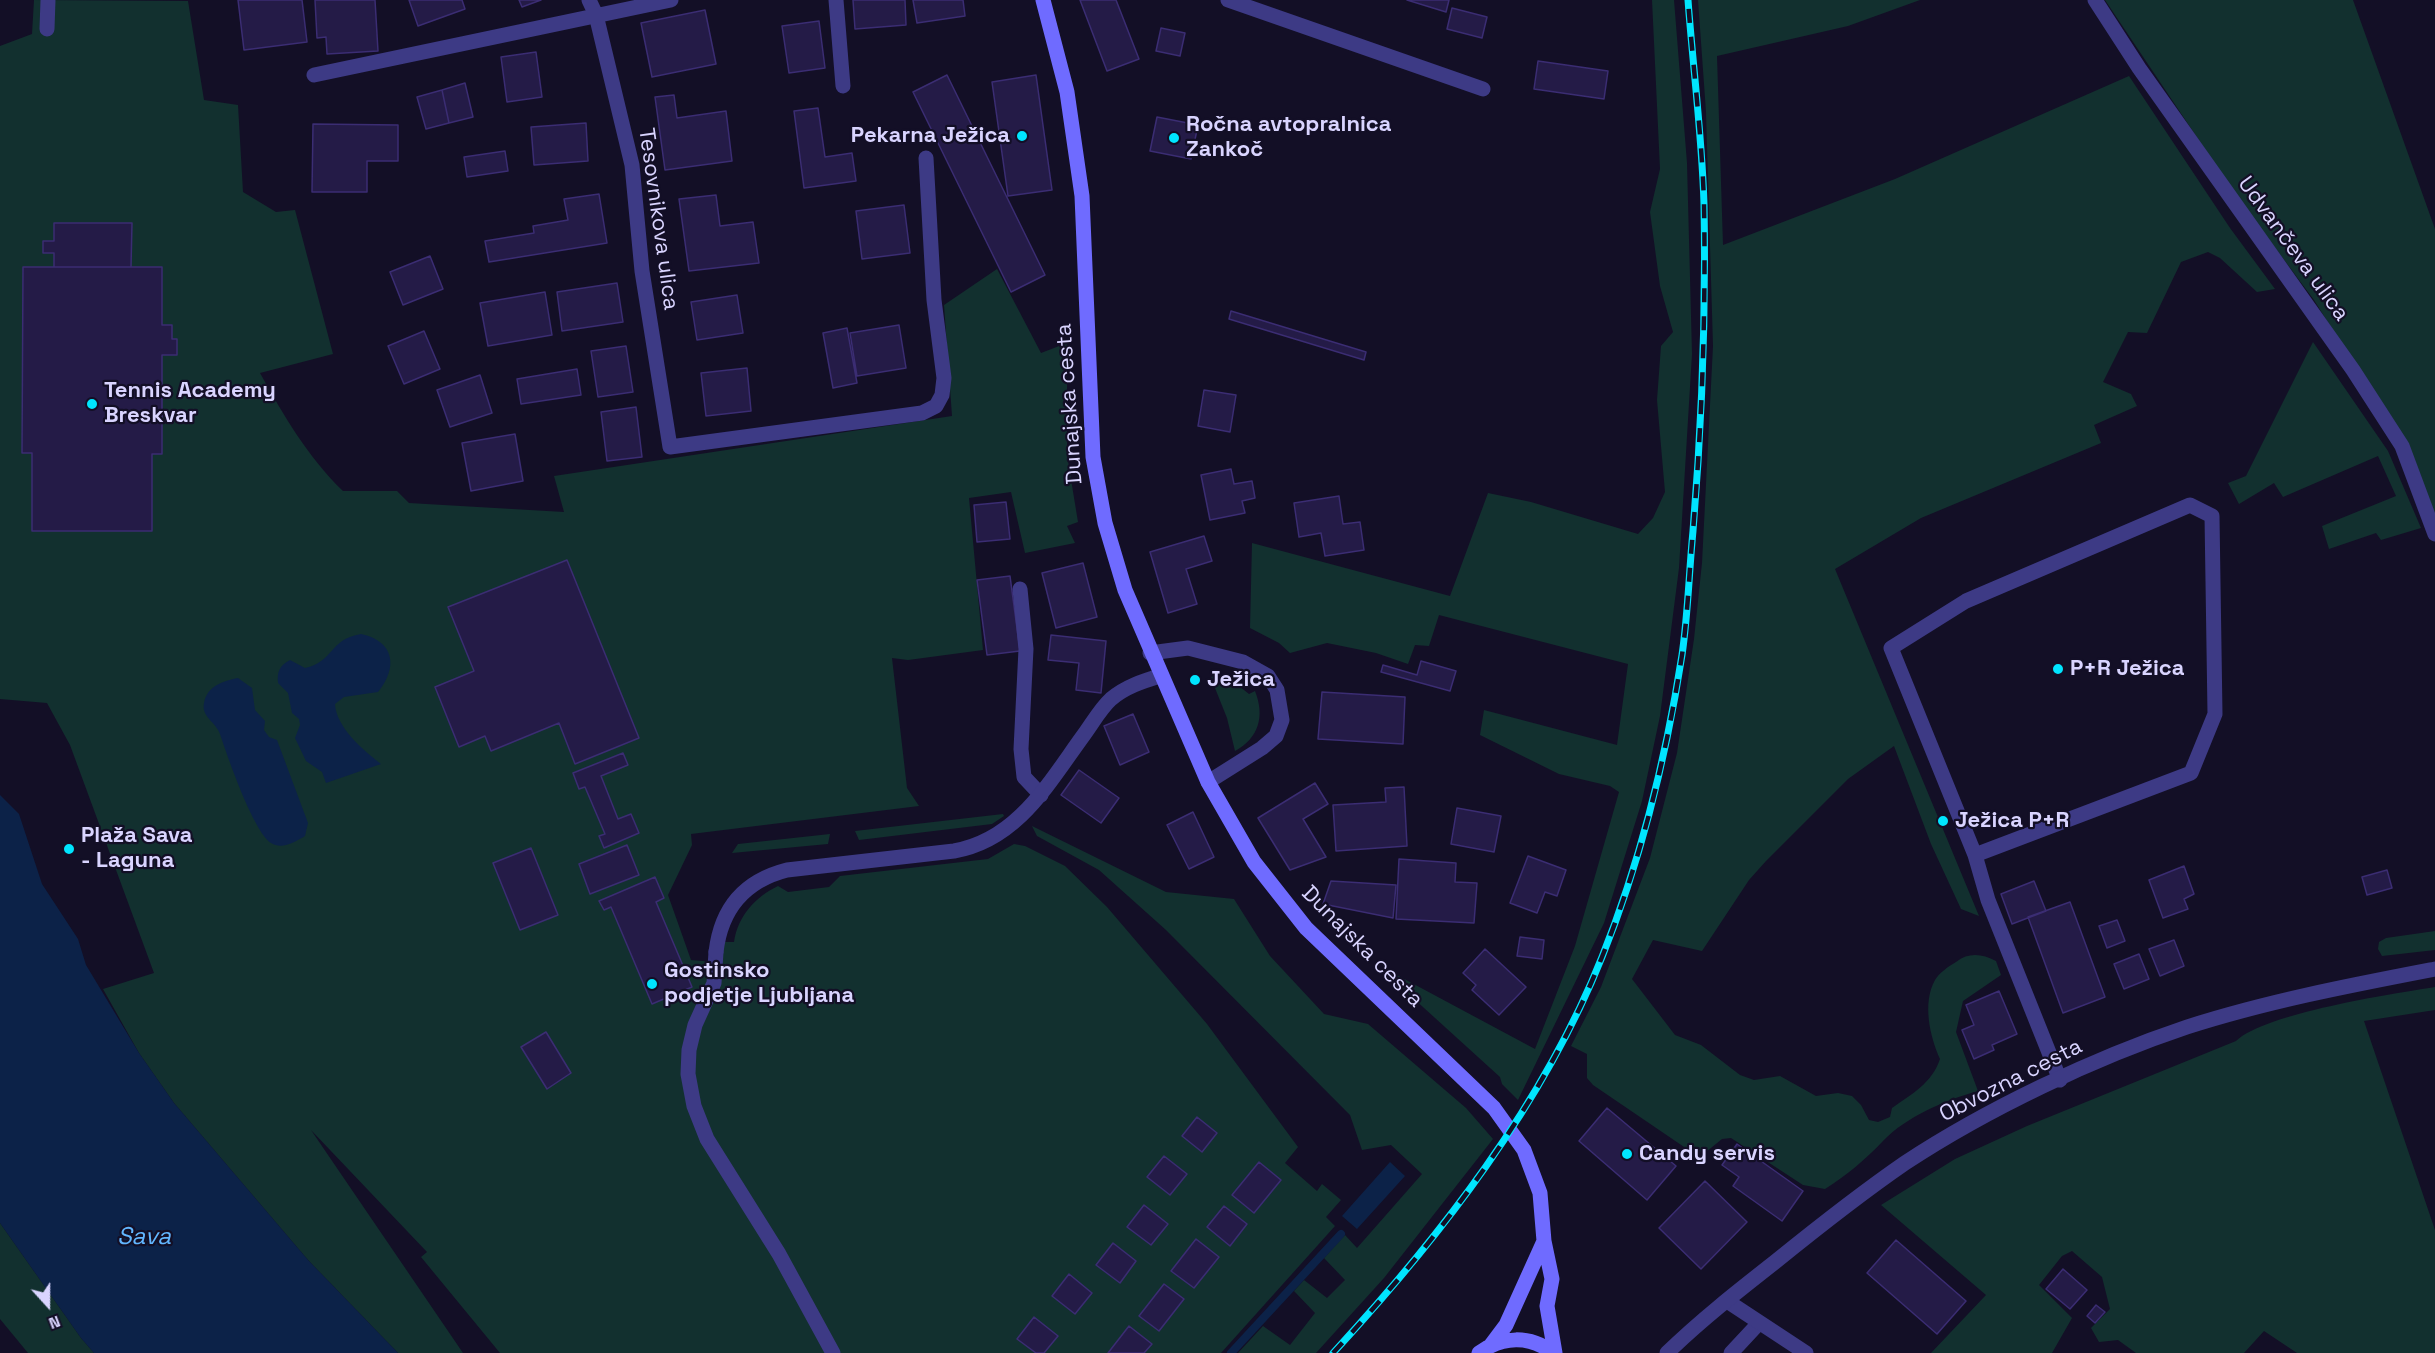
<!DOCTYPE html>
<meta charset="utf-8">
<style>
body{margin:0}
#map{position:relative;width:2435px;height:1353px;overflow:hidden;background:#130f26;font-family:"Space Grotesk",sans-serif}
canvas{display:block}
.north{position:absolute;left:18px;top:1275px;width:60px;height:60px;-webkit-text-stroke:4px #130f26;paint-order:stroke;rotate:159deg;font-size:16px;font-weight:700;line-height:24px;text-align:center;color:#d9d4ff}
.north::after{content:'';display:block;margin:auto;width:21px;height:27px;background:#d9d4ff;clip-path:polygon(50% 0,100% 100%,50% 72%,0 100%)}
</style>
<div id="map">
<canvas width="2435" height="1353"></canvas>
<div class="north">N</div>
</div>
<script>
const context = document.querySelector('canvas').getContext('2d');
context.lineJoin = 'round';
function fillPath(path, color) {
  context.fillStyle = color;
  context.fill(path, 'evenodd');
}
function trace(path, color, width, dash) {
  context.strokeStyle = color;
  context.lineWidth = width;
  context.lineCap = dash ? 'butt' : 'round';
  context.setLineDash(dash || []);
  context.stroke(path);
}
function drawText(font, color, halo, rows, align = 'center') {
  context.font = font + ' "Space Grotesk",sans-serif';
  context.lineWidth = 4.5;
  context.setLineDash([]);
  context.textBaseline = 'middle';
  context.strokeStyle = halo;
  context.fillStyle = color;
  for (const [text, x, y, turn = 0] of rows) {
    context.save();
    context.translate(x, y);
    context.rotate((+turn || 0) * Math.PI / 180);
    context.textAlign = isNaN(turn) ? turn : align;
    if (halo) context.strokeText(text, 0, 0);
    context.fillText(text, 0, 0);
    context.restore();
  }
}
const green = new Path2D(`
 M34,0L188,1L204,100L238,105L243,192L276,212L295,210L333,354L260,373C284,416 307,456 343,491H397L409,503L564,512L554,476L952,416L944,305L997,269L1041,353L1067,343V455L1078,522L1067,526L1075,543L1025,553L1011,492L969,498L983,650L908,660L892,658L907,788L919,806L691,834L692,845L668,895L691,960L714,962L717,942H734C738,916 755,897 778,886L788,892L829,887L840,876L988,859L1014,844L1025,846L1065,866L1107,907L1207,1024L1298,1147L1285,1163L1317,1191L1322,1184L1341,1200L1326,1217L1335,1226L1221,1353H500L421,1257L427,1252L311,1130L463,1353H398L308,1260L174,1103L139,1053L103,989L154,973L70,745L47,703L0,699V46L32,34Z
 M1652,0H1674L1687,163L1692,354L1679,568L1660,716L1642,801L1604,923L1518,1100L1502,1084L1500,1077L1391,978L1395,974L1535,1049L1575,946L1619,792L1610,786L1559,774L1480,735L1484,710L1617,745L1628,664L1439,615L1429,646L1415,645L1408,664L1376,653L1327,643L1290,653L1279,643L1250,628L1252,543L1450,596L1488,493L1531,502L1638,534L1653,518L1665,492L1657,400L1661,346L1673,332L1660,286L1650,212L1660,169Z
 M1698,0H1920L1848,26L1717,56L1723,245L1895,179L2129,76L2230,228L2275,289L2257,292L2220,258L2208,252L2181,262L2147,333L2128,332L2103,382L2131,394L2137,406L2094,425L2101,443L1921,518L1835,569L1979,916L1961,909L1931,844L1894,746L1848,779L1766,861L1749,880L1702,951L1653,940L1632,979L1675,1035L1701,1045L1740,1075L1754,1080L1780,1076L1816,1096L1838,1093L1852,1096L1861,1105L1869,1120L1878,1122L1890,1117L1892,1108C1912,1094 1932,1083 1940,1059C1930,1037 1922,1003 1935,980C1939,973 1949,966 1956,962C1969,952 1982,954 1996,961L2001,975L1963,1001L1956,1032L1978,1091C1946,1100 1907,1116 1883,1141C1865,1160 1847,1175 1825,1189L1803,1185L1731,1138L1722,1139L1706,1152L1690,1151L1593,1085L1587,1078V1054L1571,1046L1601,987L1650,858L1677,753L1694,639L1702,563L1713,346L1706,112Z
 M2105,0H2353L2435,229V513L2347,353L2314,300L2235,194Z
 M2313,342L2388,451L2421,528L2381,540L2376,533L2329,549L2322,526L2396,496L2378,456L2283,497L2274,483L2239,504L2228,483L2246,476Z
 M1213,676L1234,682L1249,694L1255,691C1265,716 1259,738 1235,751L1227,718L1211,678Z
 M1003,814L1004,816L992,824L859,840L855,831Z
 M1032,826L1166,892L1234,899L1270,956L1324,1014L1368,1024L1466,1108L1493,1139L1384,1278L1316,1353H1238L1263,1326L1290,1345L1315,1313L1294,1291L1304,1280L1327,1298L1345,1280L1324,1258L1345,1235L1357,1248L1422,1174L1391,1145L1362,1150L1350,1115L1166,930L1099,870L1037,836Z
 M830,834L828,844L732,853L738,844Z
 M2435,931V950L2382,956L2378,949L2379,942L2386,938Z
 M2435,987V1010L2364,1021L2435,1230V1353H2297L2264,1331L2244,1353H2136L2118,1340L2099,1342L2091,1328L2110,1309L2102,1277L2072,1251L2062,1256L2039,1285L2072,1318L2052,1353H1931L1986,1295L1881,1205L1955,1159L2027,1126L2236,1041C2266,1013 2391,994 2435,987Z
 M0,1223L81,1338L94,1353H28L0,1319Z`);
const water = new Path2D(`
 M361,634C395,641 398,668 378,692L344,697L335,704C336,727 363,750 381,764L326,783L322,772L306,761L295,738L300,725L299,719L292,713L288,693L278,683C277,672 279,666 290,660L305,668C334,662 329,639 361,634Z
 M238,678L252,688L255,710L265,721L264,730L269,737L277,740L308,823L305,836C295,842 282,850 271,843C253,831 227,755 220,734C216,722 201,717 204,703C207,686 223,681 238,678Z
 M0,795L19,814L42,884L78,939L86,965L139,1053L174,1103L308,1260L398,1353H94L81,1338L0,1223Z
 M1390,1162L1405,1176L1357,1229L1342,1216Z`);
const stream = new Path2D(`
 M1231,1353L1341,1234`);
const building = new Path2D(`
 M238,0H302L307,42L244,50Z
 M315,0H375L378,51L327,54L326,37L317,38Z
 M409,0H462L465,9L418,26Z
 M519,0H541L522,7Z
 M853,0H905L906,25L855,29Z
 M913,0H963L965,16L917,23Z
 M1080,0H1116L1139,59L1107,71Z
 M1407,0H1449L1446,12Z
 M1452,8L1487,17L1482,38L1447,29Z
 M705,10L716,64L652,77L641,23Z
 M819,21L825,68L789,73L782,26Z
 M1161,28L1185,33L1180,56L1156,51Z
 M536,52L542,97L507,102L501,57Z
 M1538,61L1608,71L1604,99L1534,89Z
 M947,75L1045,275L1011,292L913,92Z
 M1036,75L1052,190L1008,196L992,82Z
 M465,83L473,117L449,123L442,90Z
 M442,90L449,123L426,129L417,97Z
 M674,95L677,118L726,111L732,161L665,170L655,97Z
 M818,108L825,157L852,153L856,181L804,188L794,111Z
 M1157,117L1198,125L1191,159L1150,151Z
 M586,123L588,161L534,165L531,127Z
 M313,124L398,125V161H367V192H312Z
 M505,151L508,171L467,177L464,157Z
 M599,194L607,243L489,262L485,241L534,233L533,226L568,220L564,199Z
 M716,195L720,226L753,222L759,263L689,271L679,199Z
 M904,205L910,253L862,259L856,211Z
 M54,223H132L131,267H54V253H43V241H54Z
 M430,256L443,289L403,305L390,272Z
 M23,267H162V325H172V339H177V355H162V454H152V531H32V453H22Z
 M617,283L623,322L562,331L557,292Z
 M545,292L552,335L488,346L480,303Z
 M737,295L743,333L697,340L691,302Z
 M1231,311L1366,352L1364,360L1229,319Z
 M899,325L906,368L857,376L850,333Z
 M847,328L857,383L833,388L823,333Z
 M424,331L440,369L404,384L388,346Z
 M626,346L633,392L598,397L591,351Z
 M747,368L751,411L706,416L701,373Z
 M577,369L581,395L521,404L517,379Z
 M480,375L492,413L450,427L437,390Z
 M1204,390L1236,395L1230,432L1198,426Z
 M636,407L642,457L607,461L601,412Z
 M515,434L523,481L471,491L462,443Z
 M1231,469L1234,484L1252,481L1255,498L1242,501L1245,513L1210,520L1201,475Z
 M1339,496L1343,524L1360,522L1364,550L1325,556L1321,533L1299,537L1294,503Z
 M1006,502L1010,539L977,542L974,505Z
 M1204,536L1212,561L1186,569L1197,604L1168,613L1150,552Z
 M567,560L639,738L575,764L559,723L491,751L485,736L459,747L435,687L474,671L448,607Z
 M1083,563L1097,617L1056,628L1042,573Z
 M1010,576L1020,651L987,655L977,580Z
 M1051,635L1106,641L1101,693L1076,690L1079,663L1048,660Z
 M1421,661L1456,671L1450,691L1381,672L1383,665L1417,675Z
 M1322,692L1405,697L1403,744L1318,739Z
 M1133,714L1149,752L1120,765L1104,726Z
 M623,753L628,765L601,776L618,819L631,814L639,833L604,848L599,836L605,834L585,787L579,789L573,773Z
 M1079,770L1119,798L1101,823L1061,795Z
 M1315,783L1328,804L1303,819L1326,857L1290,870L1258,818Z
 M1404,787L1407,846L1336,851L1333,805L1386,802L1385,788Z
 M1457,808L1501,816L1494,852L1451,844Z
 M1193,812L1214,857L1189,869L1167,825Z
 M627,845L639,875L590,894L579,864Z
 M531,848L558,915L520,930L493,863Z
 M1528,856L1566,870L1557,896L1545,892L1537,913L1510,903Z
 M1399,859L1456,863L1455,882L1477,883L1474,923L1396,919Z
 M2184,866L2194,894L2184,899L2188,909L2163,918L2149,880Z
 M2387,870L2392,888L2367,895L2362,877Z
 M655,877L664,898L656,902L692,987L652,1004L611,907L604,910L599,901Z
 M1331,881L1396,885L1393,918L1323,904Z
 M2034,881L2046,911L2012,924L2001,894Z
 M2070,902L2105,997L2063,1013L2028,917Z
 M2117,920L2125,941L2107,948L2099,926Z
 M1520,937L1544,940L1542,959L1517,956Z
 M2174,940L2184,966L2160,976L2149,949Z
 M1485,949L1526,987L1499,1015L1472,990L1476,985L1463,973Z
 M2139,954L2149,979L2124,989L2114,964Z
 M1999,991L2017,1034L1992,1045L1994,1050L1974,1059L1962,1030L1974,1025L1966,1005Z
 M546,1032L571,1073L547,1089L521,1047Z
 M1607,1108L1676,1166L1647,1200L1579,1141Z
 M1197,1117L1217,1133L1202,1152L1182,1136Z
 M1737,1144L1803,1191L1782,1221L1733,1186L1739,1177L1722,1165Z
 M1164,1156L1187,1174L1170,1195L1147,1177Z
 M1259,1162L1281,1180L1254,1213L1232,1195Z
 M1705,1181L1747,1222L1701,1269L1659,1228Z
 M1144,1205L1168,1224L1151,1245L1127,1227Z
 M1224,1206L1247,1224L1230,1246L1207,1227Z
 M1196,1239L1219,1257L1194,1288L1171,1271Z
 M1896,1240L1966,1301L1937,1334L1867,1273Z
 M1113,1243L1136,1261L1120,1283L1096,1265Z
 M2063,1269L2087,1290L2070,1309L2046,1289Z
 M1069,1274L1092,1293L1075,1314L1052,1296Z
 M1164,1284L1184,1299L1159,1331L1139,1316Z
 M2096,1305L2105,1312L2095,1323L2087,1316Z
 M1034,1317L1058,1336L1044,1353H1036L1017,1339Z
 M1129,1326L1152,1344L1144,1353H1108Z`);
const service = new Path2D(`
 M1228,0L1483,89
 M1020,589L1026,649L1021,749L1024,777L1041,795
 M1150,653L1188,648L1243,662L1268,676L1277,690L1282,720L1276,736L1262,748L1208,782
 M1975,855L2191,773L2215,714L2212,516L2190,505L1966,601L1891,648L1975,855L1988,900L2060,1080
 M716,952L714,983L695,1025L689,1050L688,1074L694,1106L707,1139L779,1254L833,1353
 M1731,1353L1759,1323`);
const minor = new Path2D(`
 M589,0L596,15L632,165L642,271L670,447L922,413L936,406L942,395L944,378L934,300L926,158
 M836,0L843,86
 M2095,0L2139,68L2353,370L2402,446L2435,534
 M47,29L48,0
 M314,75L671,0
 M716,952C721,909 744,881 787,870L954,851C1017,840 1048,784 1083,736C1092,724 1100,709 1111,699C1125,687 1143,681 1160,676
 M1727,1301L1806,1353`);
const tertiary = new Path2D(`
 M1667,1353C1701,1320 1738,1291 1775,1262C1817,1228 1860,1194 1905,1163C1987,1109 2094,1058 2187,1027C2268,1001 2352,985 2435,969`);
const secondary = new Path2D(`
 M1043,0L1067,92L1082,196L1093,457L1105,523L1125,590L1208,782L1254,862L1306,928L1494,1108L1524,1150L1540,1193L1544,1241L1552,1279L1547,1306L1555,1353
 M1491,1345L1506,1325L1544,1241
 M1479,1353C1502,1336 1530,1335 1553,1353`);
const rail = new Path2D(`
 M1333,1353C1440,1237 1543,1105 1602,957C1641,860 1666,758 1682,655C1688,614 1689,572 1693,531C1702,422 1706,313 1704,204C1702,136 1693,68 1688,0`);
const markers = [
 [1022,136,6,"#00e5ff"],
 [1174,138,6,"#00e5ff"],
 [92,404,6,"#00e5ff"],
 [2058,669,6,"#00e5ff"],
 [1195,680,6,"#00e5ff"],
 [1943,821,6,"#00e5ff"],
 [69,849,6,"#00e5ff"],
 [652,984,6,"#00e5ff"],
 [1627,1154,6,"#00e5ff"]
];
const poiNames = [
 ["Ročna avtopralnica",1186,125],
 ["Zankoč",1186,150],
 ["Pekarna Ježica",1010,136,"right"],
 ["Tennis Academy",104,391],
 ["Breskvar",104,416],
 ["P+R Ježica",2070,669],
 ["Ježica",1207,680],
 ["Ježica P+R",1955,821],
 ["Plaža Sava",81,836],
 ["- Laguna",81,861],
 ["Gostinsko",664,971],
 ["podjetje Ljubljana",664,996],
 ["Candy servis",1639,1154]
];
const streetNames = [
 ["Tesovnikova ulica",658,219,82],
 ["Udvančeva ulica",2293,249,54],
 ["Dunajska cesta",1070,404,-94],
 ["Dunajska cesta",1362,947,45],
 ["Obvozna cesta",2011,1081,-27]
];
const waterNames = [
 ["Sava",144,1237]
];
fillPath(green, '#12302f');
fillPath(water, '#0c2248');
trace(stream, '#0c2248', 8);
fillPath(building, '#241b47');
trace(building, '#3b2d73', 1.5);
trace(service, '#3d3a85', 15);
trace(minor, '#3d3a85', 15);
trace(tertiary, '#3d3a85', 15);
trace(secondary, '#6f6bff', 15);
trace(rail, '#00e5ff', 7);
trace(rail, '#130f26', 4.5, [14]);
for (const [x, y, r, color] of markers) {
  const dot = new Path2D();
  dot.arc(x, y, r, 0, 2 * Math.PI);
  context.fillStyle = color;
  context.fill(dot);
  trace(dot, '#130f26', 2);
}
drawText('bold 22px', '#d9d4ff', '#130f26', poiNames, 'left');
drawText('22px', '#d9d4ff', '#130f26', streetNames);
drawText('italic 24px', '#62b6ff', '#130f26', waterNames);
</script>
